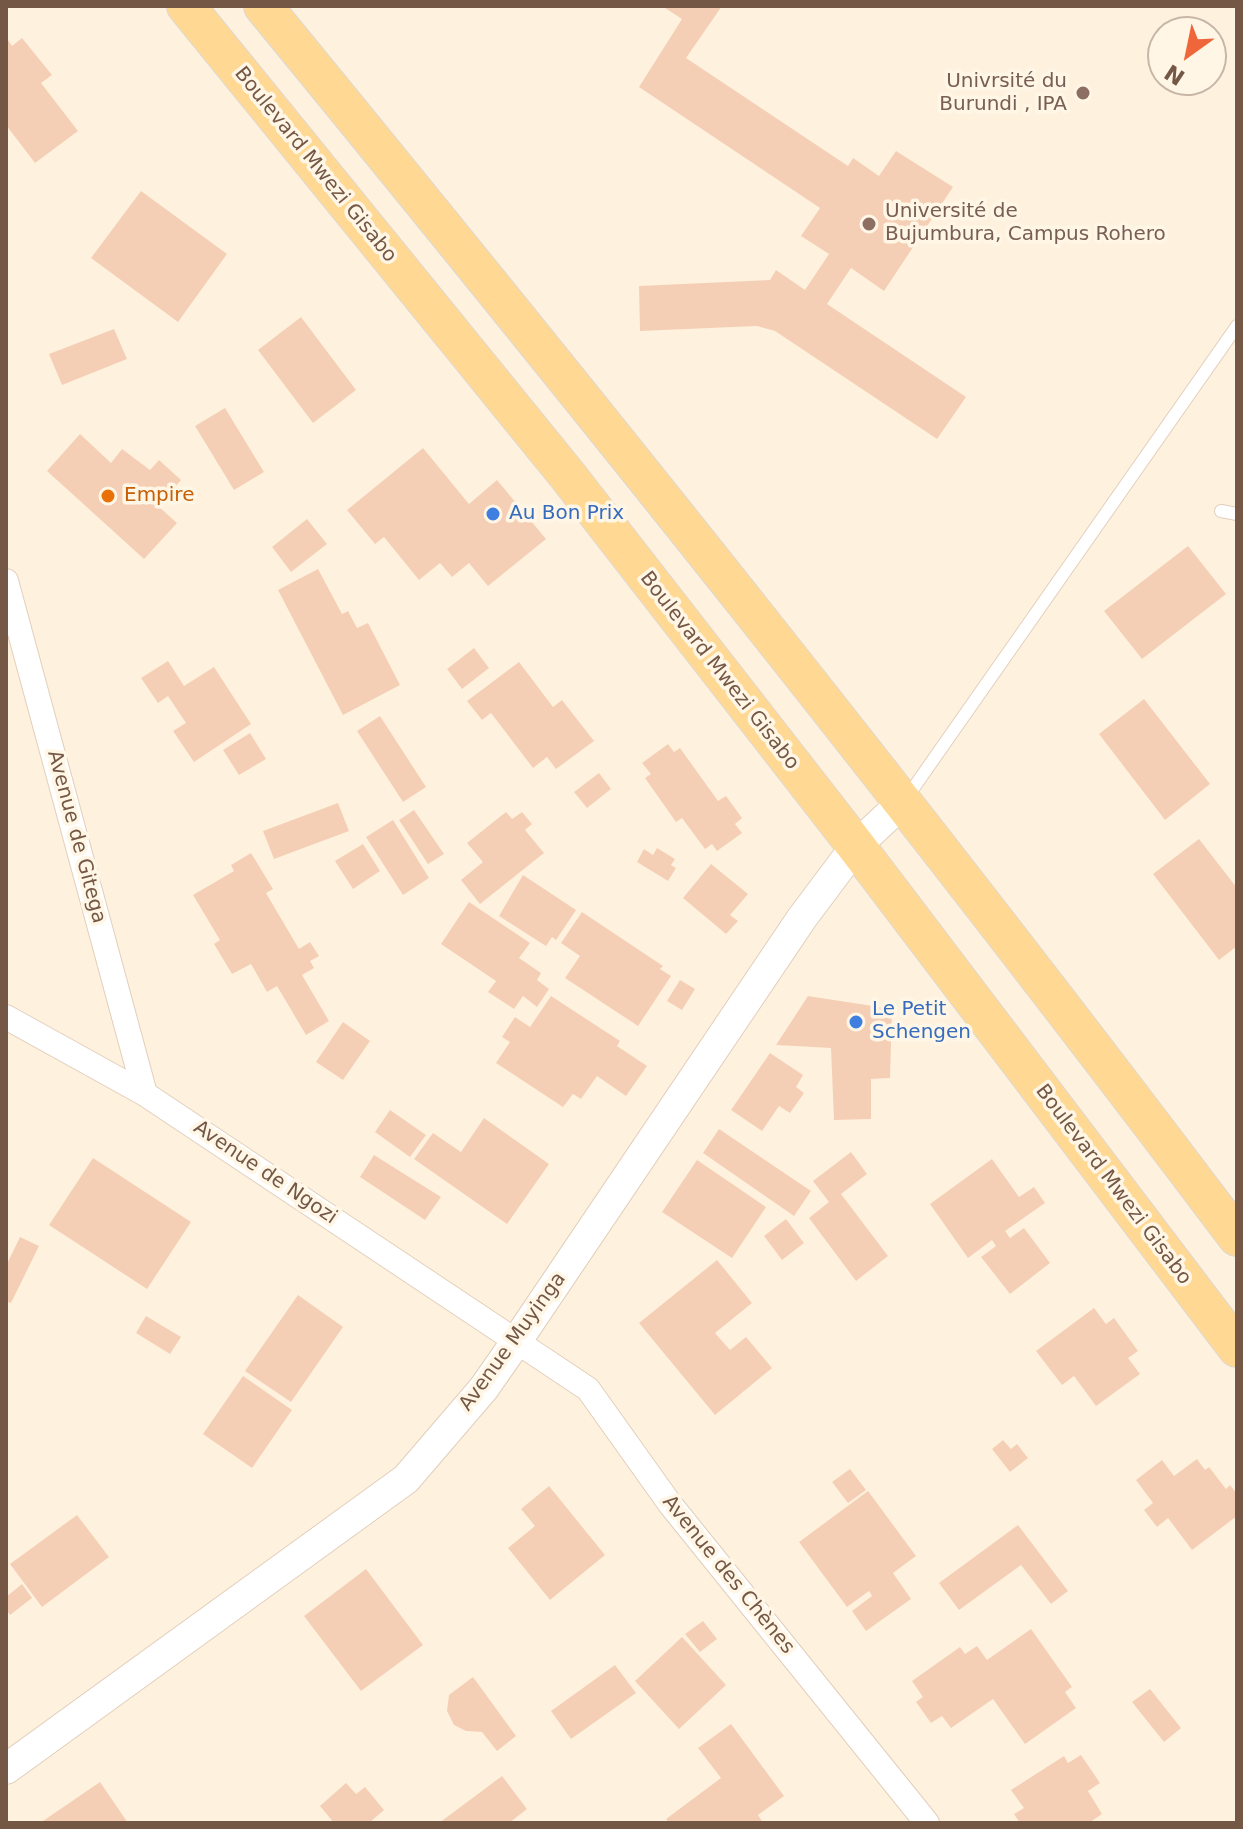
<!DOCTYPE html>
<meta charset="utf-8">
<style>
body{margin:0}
#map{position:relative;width:1243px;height:1829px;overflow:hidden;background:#fef2df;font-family:"DejaVu Sans",sans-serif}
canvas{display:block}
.frame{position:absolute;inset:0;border:8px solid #755745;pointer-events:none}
.north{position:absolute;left:1147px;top:16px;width:80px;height:80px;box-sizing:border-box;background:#fff6e6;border:2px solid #c8b6a6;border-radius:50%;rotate:213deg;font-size:22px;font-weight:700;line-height:32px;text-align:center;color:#755745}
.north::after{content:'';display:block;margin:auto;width:28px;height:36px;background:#f0663b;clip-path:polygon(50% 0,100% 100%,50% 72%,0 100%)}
</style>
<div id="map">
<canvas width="1243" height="1829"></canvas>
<div class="frame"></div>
<div class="north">N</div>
</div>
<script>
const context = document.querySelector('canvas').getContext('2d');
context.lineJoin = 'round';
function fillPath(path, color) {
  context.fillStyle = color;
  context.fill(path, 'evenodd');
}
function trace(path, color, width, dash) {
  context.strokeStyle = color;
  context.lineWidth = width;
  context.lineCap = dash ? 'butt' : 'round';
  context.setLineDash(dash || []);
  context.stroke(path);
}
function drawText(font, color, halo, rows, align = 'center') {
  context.font = font + ' "DejaVu Sans",sans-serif';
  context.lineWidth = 7;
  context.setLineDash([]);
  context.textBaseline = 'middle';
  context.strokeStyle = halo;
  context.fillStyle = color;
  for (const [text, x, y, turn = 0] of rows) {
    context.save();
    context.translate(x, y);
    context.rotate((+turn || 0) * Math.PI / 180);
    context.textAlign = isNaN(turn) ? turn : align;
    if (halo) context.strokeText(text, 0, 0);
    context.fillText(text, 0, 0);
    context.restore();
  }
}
const building = new Path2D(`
 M662,6H722L686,58L848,166L853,158L879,176L896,151L953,187L884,291L851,268L827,304L966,397L937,439L775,331L757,326L640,331L639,286L770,280L776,270L805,290L829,254L801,236L820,208L639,87L682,19Z
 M6,37L12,46L22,38L52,75L41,83L78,131L35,163L6,125Z
 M141,191L227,254L178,322L91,258Z
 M301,317L356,390L313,423L258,350Z
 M114,329L127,359L62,385L49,354Z
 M225,408L264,472L234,490L195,426Z
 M80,434L111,463L122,449L150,470L159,460L181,480L158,506L177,523L144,559L47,471Z
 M423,448L469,504L497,480L546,539L488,586L469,563L452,577L440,563L419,580L384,537L375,544L347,510Z
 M307,519L327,544L291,572L272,547Z
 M1188,546L1226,594L1142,659L1104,611Z
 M318,569L342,614L348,611L357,628L368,623L400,685L343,715L278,590Z
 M474,648L489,668L462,689L447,669Z
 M168,661L184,686L214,667L251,724L194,762L173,731L186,723L168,696L158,703L141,678Z
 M519,662L553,707L562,700L594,741L556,769L547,757L533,768L491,713L482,720L467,701Z
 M1144,699L1210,784L1165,820L1099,734Z
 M380,716L426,787L403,802L357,731Z
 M250,733L266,759L239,775L223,750Z
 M668,744L674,752L680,748L718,801L726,796L742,818L735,824L742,833L717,851L712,844L705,849L682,818L676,822L645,778L651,774L642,763Z
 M599,773L611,789L587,808L574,792Z
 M338,803L349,831L274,859L263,831Z
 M414,810L444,854L428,864L399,820Z
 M506,812L512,819L522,812L532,824L525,830L544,853L480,904L461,880L483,862L467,843Z
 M393,820L429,878L403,895L366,837Z
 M1199,839L1237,888V946L1219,960L1153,874Z
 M363,844L380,871L353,889L335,861Z
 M657,848L675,859L671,865L676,868L668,881L637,862L644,849L653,855Z
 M251,853L273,889L266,893L299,949L310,942L319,956L310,961L314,968L302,975L329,1021L306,1035L277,986L267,992L251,964L232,974L214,944L220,940L193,895L234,871L231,865Z
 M711,864L748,894L730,915L738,921L726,934L683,898Z
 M523,875L576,910L556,940L552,937L546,946L499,916Z
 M469,902L530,943L519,958L541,973L537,980L549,989L537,1007L523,996L514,1009L488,992L496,981L441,944Z
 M582,912L663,966L660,969L671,976L638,1026L565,978L580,956L561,943Z
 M680,980L695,989L682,1010L667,1001Z
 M551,996L620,1041L617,1046L647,1066L626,1096L597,1076L581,1099L573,1094L563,1107L496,1063L510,1042L502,1037L515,1017L530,1027Z
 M808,996L892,1009L890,1078L871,1079V1119L834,1120L831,1048L776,1045Z
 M343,1022L370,1041L343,1080L316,1062Z
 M770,1053L803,1075L796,1087L804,1093L790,1113L779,1106L762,1131L731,1110Z
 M390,1110L426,1135L410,1157L375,1132Z
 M484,1118L549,1164L507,1224L414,1159L433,1133L461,1152Z
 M719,1129L811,1191L794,1216L703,1153Z
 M851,1152L867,1174L841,1194L888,1256L856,1281L809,1218L829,1202L813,1181Z
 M374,1155L441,1197L425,1220L360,1177Z
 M93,1158L191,1222L147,1289L49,1225Z
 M992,1159L1019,1197L1034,1187L1045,1203L1005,1231L1010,1238L1024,1228L1050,1263L1010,1294L981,1257L996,1246L992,1240L968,1258L930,1204Z
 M697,1160L766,1207L732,1258L662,1212Z
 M786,1219L804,1243L782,1260L764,1236Z
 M20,1237L39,1246L11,1303L6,1301V1266Z
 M717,1260L752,1303L715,1333L730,1350L746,1337L772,1368L715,1415L639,1323Z
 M298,1295L343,1327L291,1402L245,1371Z
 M1094,1308L1106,1324L1114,1318L1138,1351L1128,1358L1140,1374L1096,1406L1074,1376L1062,1385L1036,1351Z
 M146,1316L181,1337L170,1354L136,1333Z
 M243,1376L292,1410L252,1468L203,1434Z
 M1003,1440L1011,1449L1017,1444L1028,1458L1010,1472L992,1449Z
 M1197,1459L1205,1470L1209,1467L1226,1489L1230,1485L1237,1494V1516L1192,1550L1168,1518L1157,1527L1144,1510L1153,1503L1136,1480L1162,1460L1174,1476Z
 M850,1469L866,1490L848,1503L832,1482Z
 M549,1486L605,1555L550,1600L508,1548L535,1526L521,1509Z
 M868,1491L916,1556L893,1573L911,1599L866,1631L852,1611L872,1596L869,1591L847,1607L799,1542Z
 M77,1515L109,1557L42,1607L10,1564Z
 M1018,1525L1068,1591L1051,1604L1021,1565L959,1610L939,1583Z
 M366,1569L423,1645L361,1691L304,1616Z
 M22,1584L32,1598L10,1615L6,1609V1597Z
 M703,1621L717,1639L700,1652L685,1634Z
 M1031,1629L1072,1687L1065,1692L1076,1708L1025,1744L993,1699L951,1728L942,1716L931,1723L916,1702L923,1697L912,1681L960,1647L965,1654L977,1646L987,1660Z
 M682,1637L726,1685L679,1729L635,1681Z
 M615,1665L636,1693L571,1739L551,1711Z
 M473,1677L516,1736L497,1751L482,1732L466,1731L454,1725L447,1711L449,1695Z
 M1150,1689L1181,1728L1164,1742L1132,1702Z
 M731,1724L784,1796L758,1815L763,1823H669L666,1819L721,1778L698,1748Z
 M1081,1755L1100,1783L1088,1791L1102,1814L1089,1823H1020L1014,1814L1024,1808L1011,1790L1064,1756L1068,1763Z
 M502,1776L527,1809L509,1823H439Z
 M100,1782L128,1823H40Z
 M346,1783L356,1794L365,1787L384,1810L369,1823H334L320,1806Z`);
const service = new Path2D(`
 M1221,511L1237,514
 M905,800L1237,326`);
const minor = new Path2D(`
 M6,581L145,1094
 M6,1017L145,1094L588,1389L670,1504L927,1823`);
const tertiary = new Path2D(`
 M6,1769L406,1479L484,1388L516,1342L802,918L856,846L903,802`);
const primary = new Path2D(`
 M186,6L568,476L856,846L1237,1348
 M263,6C595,411 922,819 1237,1237`);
const markers = [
 [1083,93,8,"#8d6e63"],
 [869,224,8,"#8d6e63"],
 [108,496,8,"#e8710a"],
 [493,514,8,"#3f7fe0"],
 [856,1022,8,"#3f7fe0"]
];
const educationNames = [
 ["Univrsité du",1067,82],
 ["Burundi , IPA",1067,105],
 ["Université de",885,212,"left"],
 ["Bujumbura, Campus Rohero",885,235,"left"]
];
const streetNames = [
 ["Boulevard Mwezi Gisabo",315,165,51],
 ["Boulevard Mwezi Gisabo",719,671,52],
 ["Avenue de Gitega",76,837,75],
 ["Avenue de Ngozi",265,1173,34],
 ["Boulevard Mwezi Gisabo",1113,1185,53],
 ["Avenue Muyinga",513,1342,-54],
 ["Avenue des Chènes",728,1575,51]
];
const foodNames = [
 ["Empire",124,496]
];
const shopNames = [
 ["Au Bon Prix",509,514],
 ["Le Petit",872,1010],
 ["Schengen",872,1033]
];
fillPath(building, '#f5cfb5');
trace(service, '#e2cebb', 14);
trace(minor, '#e2cebb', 26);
trace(tertiary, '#e2cebb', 32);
trace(primary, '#ded7d2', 40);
trace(service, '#fff', 12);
trace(minor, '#fff', 24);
trace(tertiary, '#fff', 30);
trace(primary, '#ffd994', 38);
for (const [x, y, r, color] of markers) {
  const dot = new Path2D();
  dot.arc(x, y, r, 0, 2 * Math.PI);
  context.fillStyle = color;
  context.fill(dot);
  trace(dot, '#fff6e6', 3);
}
drawText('20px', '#785e54', '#fff6e6', educationNames, 'right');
drawText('20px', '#755745', '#fff6e6', streetNames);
drawText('20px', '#c56008', '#fff6e6', foodNames, 'left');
drawText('20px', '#366cbe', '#fff6e6', shopNames, 'left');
</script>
